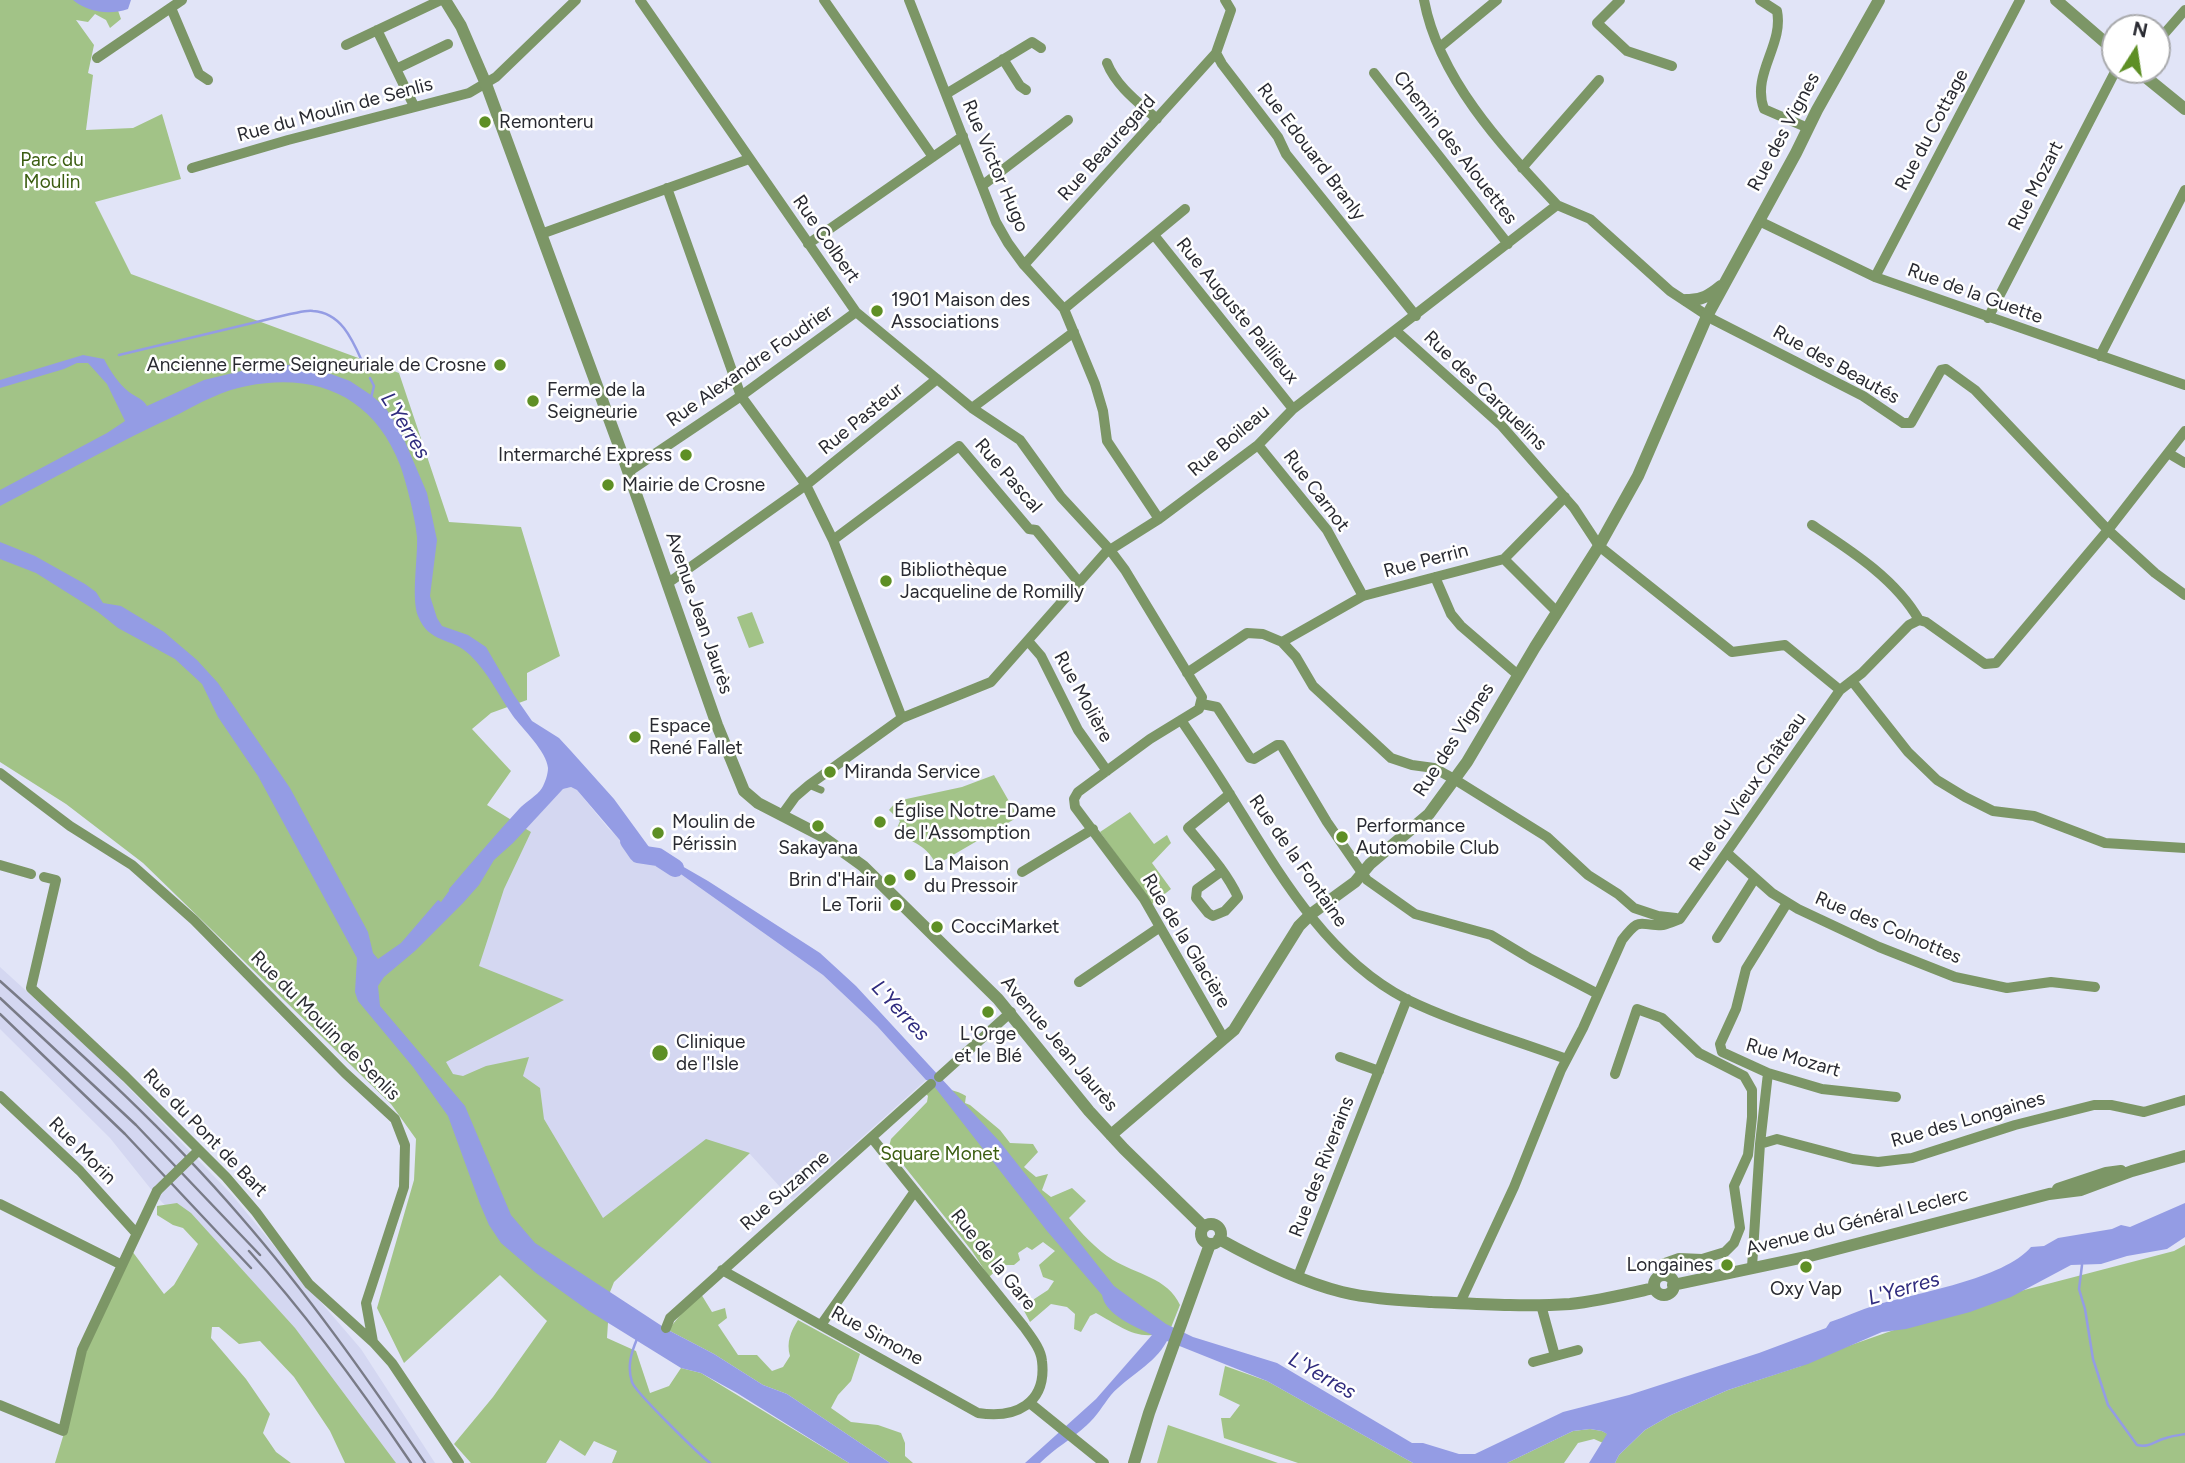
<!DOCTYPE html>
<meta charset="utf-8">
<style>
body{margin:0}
#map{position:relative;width:2185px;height:1463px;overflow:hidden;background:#e1e4f7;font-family:Figtree,sans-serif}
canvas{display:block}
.north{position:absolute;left:2101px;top:14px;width:70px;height:70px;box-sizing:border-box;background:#fff;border:2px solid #a9aaad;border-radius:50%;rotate:12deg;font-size:19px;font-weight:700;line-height:28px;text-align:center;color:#292a31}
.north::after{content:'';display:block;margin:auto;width:24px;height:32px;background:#5e8f25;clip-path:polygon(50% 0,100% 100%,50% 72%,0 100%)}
</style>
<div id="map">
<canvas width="2185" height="1463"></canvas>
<div class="north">N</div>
</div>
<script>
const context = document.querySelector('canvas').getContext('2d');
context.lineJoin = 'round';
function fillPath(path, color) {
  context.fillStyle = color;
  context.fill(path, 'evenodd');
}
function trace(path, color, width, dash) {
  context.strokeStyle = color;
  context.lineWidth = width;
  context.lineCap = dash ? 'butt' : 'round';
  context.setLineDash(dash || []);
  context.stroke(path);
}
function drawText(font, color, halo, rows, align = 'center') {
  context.font = font + ' Figtree,sans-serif';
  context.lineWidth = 5;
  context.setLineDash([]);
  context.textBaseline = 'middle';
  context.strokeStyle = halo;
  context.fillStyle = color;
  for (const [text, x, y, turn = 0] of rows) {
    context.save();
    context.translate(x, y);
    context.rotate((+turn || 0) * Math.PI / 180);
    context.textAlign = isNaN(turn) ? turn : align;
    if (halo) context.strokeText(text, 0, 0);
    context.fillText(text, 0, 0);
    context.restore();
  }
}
const built = new Path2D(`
 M571,787L577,790L608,828L637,856L651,853L823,975L877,1026L926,1080L792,1200L749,1153L600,1279L535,1243L384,977L563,789Z
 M0,967L101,1059L232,1195L307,1286L361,1349L435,1463H385L291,1335L158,1198L110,1138L0,1029Z`);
const green = new Path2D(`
 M0,0H81L116,5L121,19L110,28L106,20L95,14L88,22L76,20L94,45L88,73L93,75L86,130L133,128L162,114L181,179L95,202L131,274L399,373L449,522L521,527L560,656L527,673V700L491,713L472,729L511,771L487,805L531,832L504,889L479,966L564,1000L446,1062L453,1074L463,1076L486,1066L529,1057L523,1076L540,1088L544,1119L603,1218L706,1139L750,1153L614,1282L610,1292L607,1338L636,1351L650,1393L669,1386L681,1368L701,1373L849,1463H612L617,1451L594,1441L585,1456L560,1440L546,1463H471L454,1444L493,1397L547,1321L500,1275L404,1363L377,1308L414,1180L416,1139L391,1104L143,863L66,804L0,762Z
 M752,612L764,643L749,648L737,617Z
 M994,775L1018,817L936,865C929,847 912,841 895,833L900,821L889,810L897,801L962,787Z
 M1130,812L1154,844L1167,835L1171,843L1152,863L1171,889L1152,904L1100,832Z
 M933,1085C944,1089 957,1090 966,1096L965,1103L970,1105L1000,1130L1010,1143L1033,1144L1038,1152L1024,1167L1036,1177L1048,1174L1042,1190L1051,1197L1072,1188L1086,1201L1069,1218C1081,1233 1096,1249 1113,1260C1136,1274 1168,1278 1180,1305L1170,1330C1140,1344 1122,1327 1096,1313L1090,1316L1081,1332L1074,1329L1075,1314L1067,1307L1051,1304L1030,1322L1022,1307L1048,1290L1054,1281L1043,1277L1039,1265L1055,1251L1043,1242L1032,1250L1027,1247L1018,1253L1020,1260L1014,1265H1002L989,1277L972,1251L889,1147L891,1139L927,1102L928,1096L924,1092Z
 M177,1203L191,1213L295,1328L396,1463H345L330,1431L294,1377L260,1341L239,1344L219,1327H212L211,1338L246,1379L270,1414L263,1433L276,1452L291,1463H55L74,1400L82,1361L132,1251L164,1294L174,1285L198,1244L183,1228L173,1225L157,1215V1206Z
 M2185,1245V1463H1615L1619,1455L1645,1430L1671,1415L1728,1390L1801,1366L1797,1364L1911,1324L2005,1295L2174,1251Z
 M701,1294L712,1312L725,1308L727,1318L718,1325L738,1355H757L772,1371L783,1367L790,1356C786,1342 791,1331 798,1320L860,1354L851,1381L838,1395L831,1408L851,1422L878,1425L901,1433L905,1443V1456L913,1463H890L787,1394L763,1385L714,1354L668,1330L687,1307Z
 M1225,1366L1267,1381L1413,1463H1298L1224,1438L1221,1418H1230L1240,1405L1219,1395Z
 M1168,1425L1278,1463H1157Z
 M1590,1429L1602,1431L1608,1434L1603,1443L1594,1439L1578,1443L1564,1463H1507L1573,1431Z`);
const water = new Path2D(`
 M73,0H131L128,9C110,15 89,13 73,0Z
 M83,355L104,359C110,371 119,384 129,392C137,398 142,398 147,406L204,380L266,365H293L331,374L350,381L371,395L385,407L400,430L427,493L437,540L430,596L437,618L442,626L468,635L486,647L514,695L532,721L559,738L571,751L614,799L649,847L708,881L820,953L856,986L1000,1142L1114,1286L1166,1324L1193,1337L1277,1363L1412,1443H1423L1459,1454H1475L1563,1412L1629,1395L1759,1353L1826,1328L1830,1322C1845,1317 1860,1310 1876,1305C1916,1293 2004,1279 2031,1247L2044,1246L2058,1238L2112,1229L2121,1225L2130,1227L2185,1203V1237L2167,1249L2127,1256L2101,1264L2071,1265L2011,1297L1970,1312L1906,1329L1882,1332L1808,1364L1728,1390L1671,1415L1645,1430L1619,1455L1615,1463H1589L1607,1434L1602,1431L1590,1429L1573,1431L1507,1463H1413L1267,1381L1167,1341C1154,1365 1129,1375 1111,1395C1103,1405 1097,1416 1087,1425C1072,1439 1055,1448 1040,1463H1025L1096,1399L1152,1335C1135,1326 1106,1316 1102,1295L1047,1231L930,1081L926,1080L877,1026L823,975L651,853L637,857L630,852L577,790L571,787L563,789L513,843L494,860L479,885L463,903L415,951L384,977L378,986L380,1006L465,1106L511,1215L535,1243L668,1330L714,1354L763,1385L787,1394L890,1463H849L737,1393L701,1373L681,1368L589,1311L536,1273L501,1243L489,1225L480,1204L448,1116L413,1067L358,1001L355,992L357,958L258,776L218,717L202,684L175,659L118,628L98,612L36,573L0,559V542L35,556L85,584L96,592L103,603L121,606L164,632L197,660L218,683L290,788L368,932L373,953L378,959L401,943L438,900L441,902L449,891V889C472,862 495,835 519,809C525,802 537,796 542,788C545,783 548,774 548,768C547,752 522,728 513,716C499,696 488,672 470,655C452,637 429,644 418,616C411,598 418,558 417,537C416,521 406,481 400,465C374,397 317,372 247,386C223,390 200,403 179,414C118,442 60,475 0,506V490L107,433L125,421L107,384L88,363H77L64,369L0,388V380Z`);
const stream = new Path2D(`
 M119,355L290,314C297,313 306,310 313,311C345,313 355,347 367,372
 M370,378L374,386L371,398
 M2081,1261L2082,1265L2079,1289L2085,1309L2093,1359L2108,1405L2137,1445C2150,1448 2154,1441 2166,1438C2172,1436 2179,1435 2185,1434
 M637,1339C631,1353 627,1367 632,1382C634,1391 699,1454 710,1463`);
const river = new Path2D(`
 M629,841L638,854L658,857L675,868`);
const pedestrian = new Path2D(`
 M809,785L821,790`);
const minor = new Path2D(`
 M640,0L856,312L972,408L1020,440L1061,497L1110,550L1125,570L1202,697L1199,709L1150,739L1078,792L1074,799L1075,807L1144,899L1223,1037
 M824,0L933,157
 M909,0L996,222L1008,243L1024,265L1064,309L1095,384L1103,411L1107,441L1159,519
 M1225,0L1231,10L1216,53L1222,64L1278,137L1286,154L1416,316
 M1424,0C1439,80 1504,148 1557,205
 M1620,0L1597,23L1627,51L1672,66
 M1760,0L1777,11C1784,45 1751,74 1764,109L1808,128
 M171,8L199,74L208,80
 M377,30L414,106
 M2157,42L2185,10
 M346,45L441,0
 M1440,47L1497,0
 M97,58L182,0
 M1003,59L1020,86L1026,90
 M1107,63C1116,86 1139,103 1157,119
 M396,69L448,44
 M1374,73L1508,244
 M946,94L1032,42L1041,48
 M192,168L288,140L469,93L496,77L576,0
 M1522,168L1599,80
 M983,185L1068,120
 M667,188L741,396L806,485L833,540L902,718
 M1759,221L1875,277L2185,385
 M541,234L749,159
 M1154,235L1293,409
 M808,244L963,136
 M1024,265L1216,53
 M1875,277L2020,0
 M1064,309L1185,209
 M1988,318L2116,70
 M1395,330L1501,425L1574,508L1599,546L1732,652L1785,645L1840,690
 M2100,356L2185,190
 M972,408L1074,332
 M1258,445L1327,530L1363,596
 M2168,453L2185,463
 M628,472L741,396L856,312
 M1812,525C1850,550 1896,579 1919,620
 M833,540L959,446L1029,529L1036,530L1078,581
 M1504,559L1557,612
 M1435,577L1451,614L1461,626L1518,675
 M668,583L806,485L937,379
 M1028,641L1041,656L1078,730L1107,771
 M1282,642L1363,596L1504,559L1565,497
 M1187,673L1247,633L1263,634L1282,642L1296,657L1313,686L1391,758L1412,765L1434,768L1454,779L1547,837L1588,875L1618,894L1634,908L1658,916L1676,918
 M1852,681L1908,752L1937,780L1965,797L1993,811L2034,816L2105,843L2185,848
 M1202,704L1217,707L1250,758L1254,759L1277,745H1281L1327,822L1367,880L1415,914L1491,935L1531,959L1598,994
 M1181,720C1198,745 1215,770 1231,796C1277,870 1325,957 1406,999C1455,1023 1515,1040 1566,1059
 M0,773L70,826L132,865L194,920L345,1073L395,1119L405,1145L404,1187L366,1303L373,1342
 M782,815L795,797L809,785L902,718L991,682L1105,553L1159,519L1258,445L1293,409L1557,205L1590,219L1670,291L1714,320L1863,396L1903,423H1911L1941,370L1946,369L1975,390L2108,530L2155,573L2185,595
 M1727,853L1772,893L1798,909L1879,947L1955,977L2007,988L2051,982L2095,987
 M0,865L31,874
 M1222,871L1197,889L1196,898L1208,913L1213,916L1225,911L1238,897C1226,871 1206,850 1188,828L1230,794
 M1022,872L1093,829
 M44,877L56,880L31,988L126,1077L226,1177L256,1212L309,1284L373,1342L392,1363L459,1463
 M1787,903L1746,969L1736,1009L1720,1044L1722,1052L1768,1073L1822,1089L1896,1097
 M1717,938L1755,878
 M1079,982L1160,927
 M1340,1057L1379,1071
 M1615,1074L1637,1009L1662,1018L1699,1053L1744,1076L1752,1090V1117L1748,1155L1734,1186L1740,1228L1734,1243L1725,1252L1702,1259L1679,1258L1662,1264V1276
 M939,1077L1011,1012
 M0,1096L80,1171L136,1233
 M1760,1144L1768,1073
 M0,1204L122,1265
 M1752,1267L1760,1144L1777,1139L1853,1159L1878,1162L1912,1158L2015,1125L2094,1105H2111L2144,1112L2185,1100
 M722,1270L978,1413C1015,1419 1047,1404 1042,1361C1041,1349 1031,1337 1024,1327L872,1138
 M1298,1276L1407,999
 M1460,1303L1514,1187L1561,1070L1583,1028L1622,940C1642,914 1639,927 1663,925C1668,924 1675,921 1680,919L1840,690L1862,673L1909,625L1919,620L1926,622L1985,664L1996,663L2108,530L2185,431
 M1541,1305L1555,1356
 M821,1325L915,1191
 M666,1328L670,1318L931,1084
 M1533,1362L1578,1350
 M1031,1404L1104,1463
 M0,1405L63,1431L82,1350L157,1191`);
const tertiary = new Path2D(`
 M445,0L461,26L486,84L622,454L717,725L744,791L758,803L820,835L863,866L998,999L1089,1111L1124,1149L1204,1227
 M2056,0L2115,51
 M2137,70L2185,109
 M1686,300C1701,301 1710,295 1721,286
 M1111,1135L1234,1030L1299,926L1311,914L1355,882L1370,864L1429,814L1467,762L1535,647L1599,546L1638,476L1708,314L1796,153L1817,110L1879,0
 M2058,1189L2106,1173L2121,1171
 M1201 1234a10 10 0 1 1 20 0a10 10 0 1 1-20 0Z
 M1219,1239C1255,1259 1302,1282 1342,1292C1371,1299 1402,1300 1432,1302C1477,1304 1525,1307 1570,1304C1598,1301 1627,1294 1654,1288
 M1654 1285a10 10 0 1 1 20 0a10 10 0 1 1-20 0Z
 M1673,1285L1810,1256L2049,1194L2081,1190L2132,1171L2185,1156
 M1134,1463L1149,1413L1210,1244`);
const rail = new Path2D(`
 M0,981C83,1055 167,1131 240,1216C308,1294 367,1378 425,1463
 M0,998L136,1125L260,1255
 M0,1014L125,1134L251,1268
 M249,1251C309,1317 361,1389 411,1463`);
const minorBridge = new Path2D(`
 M157,1191L198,1151`);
const markers = [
 [485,122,7,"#5e8f25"],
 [877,311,7,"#5e8f25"],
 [500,365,7,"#5e8f25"],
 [533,401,7,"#5e8f25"],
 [686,455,7,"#5e8f25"],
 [608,485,7,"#5e8f25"],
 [886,581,7,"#5e8f25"],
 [635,737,7,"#5e8f25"],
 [830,772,7,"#5e8f25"],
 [880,822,7,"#5e8f25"],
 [818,826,7,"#5e8f25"],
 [658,833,7,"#5e8f25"],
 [1342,837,7,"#5e8f25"],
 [910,875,7,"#5e8f25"],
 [890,880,7,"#5e8f25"],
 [896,905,7,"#5e8f25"],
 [937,927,7,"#5e8f25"],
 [988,1012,7,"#5e8f25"],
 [660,1053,9,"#5e8f25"],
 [1727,1265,7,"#5e8f25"],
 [1806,1267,7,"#5e8f25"]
];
const streetNames = [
 ["Rue du Moulin de Senlis",335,110,-15],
 ["Rue du Cottage",1932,130,-62],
 ["Rue des Vignes",1784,132,-62],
 ["Rue Beauregard",1107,148,-48],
 ["Chemin des Alouettes",1455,148,52],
 ["Rue Edouard Branly",1311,152,53],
 ["Rue Victor Hugo",995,166,67],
 ["Rue Mozart",2036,186,-63],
 ["Rue Colbert",826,239,55],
 ["Rue de la Guette",1975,294,20],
 ["Rue Auguste Paillieux",1237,311,51],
 ["Rue des Beautés",1836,365,29],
 ["Rue Alexandre Foudrier",750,366,-35],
 ["Rue des Carquelins",1485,391,44],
 ["Rue Pasteur",861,419,-39],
 ["Rue Boileau",1229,441,-40],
 ["Rue Pascal",1008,476,49],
 ["Rue Carnot",1316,491,53],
 ["Rue Perrin",1426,561,-15],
 ["Avenue Jean Jaurès",699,613,71],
 ["Rue Molière",1083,697,61],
 ["Rue des Vignes",1454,740,-57],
 ["Rue du Vieux Château",1748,792,-55],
 ["Rue de la Fontaine",1298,861,55],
 ["Rue des Colnottes",1888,928,23],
 ["Rue de la Glacière",1186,941,59],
 ["Rue du Moulin de Senlis",325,1026,45],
 ["Avenue Jean Jaurès",1059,1044,50],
 ["Rue Mozart",1793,1058,16],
 ["Rue des Longaines",1968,1120,-16],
 ["Rue du Pont de Bart",205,1133,46],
 ["Rue Morin",82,1151,45],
 ["Rue des Riverains",1322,1167,-69],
 ["Rue Suzanne",785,1191,-41],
 ["Avenue du Général Leclerc",1857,1222,-14],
 ["Rue de la Gare",993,1260,51],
 ["Rue Simone",877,1336,29]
];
const poiNames = [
 ["Remonteru",499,122],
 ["1901 Maison des",891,300],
 ["Associations",891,322],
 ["Ancienne Ferme Seigneuriale de Crosne",486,365,"right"],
 ["Ferme de la",547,390],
 ["Seigneurie",547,412],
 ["Intermarché Express",672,455,"right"],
 ["Mairie de Crosne",622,485],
 ["Bibliothèque",900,570],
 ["Jacqueline de Romilly",900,592],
 ["Espace",649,726],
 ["René Fallet",649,748],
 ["Miranda Service",844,772],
 ["Église Notre-Dame",894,811],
 ["de l'Assomption",894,833],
 ["Moulin de",672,822],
 ["Périssin",672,844],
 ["Performance",1356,826],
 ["Automobile Club",1356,848],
 ["Sakayana",818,848,"center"],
 ["La Maison",924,864],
 ["du Pressoir",924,886],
 ["Brin d'Hair",876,880,"right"],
 ["Le Torii",882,905,"right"],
 ["CocciMarket",951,927],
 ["L'Orge",988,1034,"center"],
 ["et le Blé",988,1056,"center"],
 ["Clinique",676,1042],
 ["de l'Isle",676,1064],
 ["Longaines",1713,1265,"right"],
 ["Oxy Vap",1806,1289,"center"]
];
const parkNames = [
 ["Parc du",52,160],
 ["Moulin",52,182],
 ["Square Monet",940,1154]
];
const waterNames = [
 ["L'Yerres",405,426,58],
 ["L'Yerres",900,1011,47],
 ["L'Yerres",1904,1289,-16],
 ["L'Yerres",1322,1376,30]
];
fillPath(built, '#d4d7f1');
fillPath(green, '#a2c387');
fillPath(water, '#949ce4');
trace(stream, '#949ce4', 2.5);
trace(river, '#949ce4', 18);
trace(pedestrian, '#7c9666', 7);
trace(minor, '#7c9666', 10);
trace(tertiary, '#7c9666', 12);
trace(rail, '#797b87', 2.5);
trace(minorBridge, '#7c9666', 10);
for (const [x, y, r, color] of markers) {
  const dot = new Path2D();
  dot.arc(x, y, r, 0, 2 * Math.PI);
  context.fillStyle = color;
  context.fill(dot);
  trace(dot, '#fff', 2.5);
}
drawText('19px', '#292a31', '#fff', streetNames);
drawText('19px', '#292a31', '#fff', poiNames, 'left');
drawText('19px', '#3b5d11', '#fff', parkNames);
drawText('italic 21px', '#2f2b7e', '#fff', waterNames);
</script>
